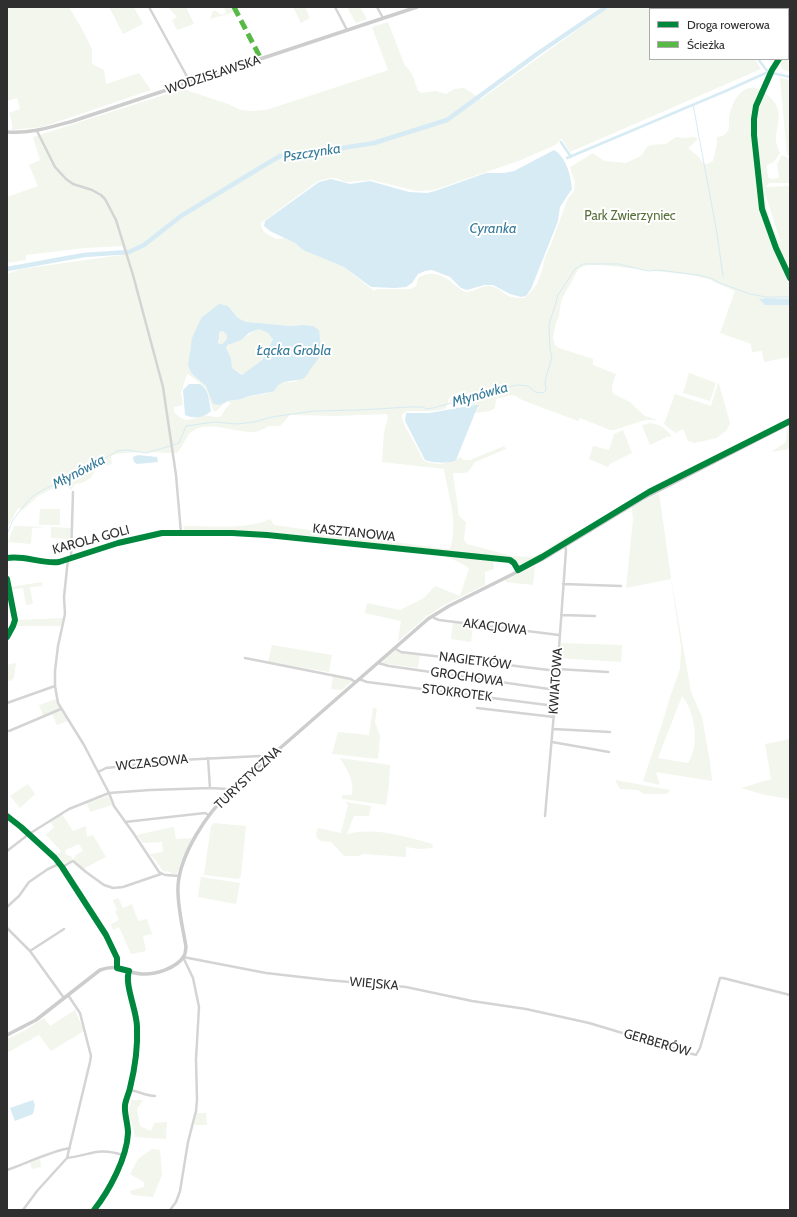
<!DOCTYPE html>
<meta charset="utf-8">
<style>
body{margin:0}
#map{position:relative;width:797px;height:1217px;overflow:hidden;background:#fff;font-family:Cabin,sans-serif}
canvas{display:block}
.frame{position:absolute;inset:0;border:8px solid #2f2f2f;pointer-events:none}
.legend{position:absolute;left:649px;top:8px;width:140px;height:52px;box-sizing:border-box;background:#fff;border:1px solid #acacac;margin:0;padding:5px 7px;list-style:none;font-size:12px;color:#2f2f2f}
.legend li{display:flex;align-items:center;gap:8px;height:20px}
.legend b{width:20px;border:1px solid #acacac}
</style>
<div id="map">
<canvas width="797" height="1217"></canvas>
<div class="frame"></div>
<ul class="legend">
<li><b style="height:5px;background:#00873e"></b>Droga rowerowa</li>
<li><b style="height:5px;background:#58b947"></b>Ścieżka</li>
</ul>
</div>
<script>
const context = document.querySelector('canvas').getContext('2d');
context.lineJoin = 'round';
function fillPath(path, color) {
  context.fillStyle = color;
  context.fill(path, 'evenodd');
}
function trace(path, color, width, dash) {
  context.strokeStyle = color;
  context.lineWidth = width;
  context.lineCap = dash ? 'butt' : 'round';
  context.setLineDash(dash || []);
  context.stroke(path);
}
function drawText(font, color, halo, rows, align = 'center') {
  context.font = font + ' Cabin,sans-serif';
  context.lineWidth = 4;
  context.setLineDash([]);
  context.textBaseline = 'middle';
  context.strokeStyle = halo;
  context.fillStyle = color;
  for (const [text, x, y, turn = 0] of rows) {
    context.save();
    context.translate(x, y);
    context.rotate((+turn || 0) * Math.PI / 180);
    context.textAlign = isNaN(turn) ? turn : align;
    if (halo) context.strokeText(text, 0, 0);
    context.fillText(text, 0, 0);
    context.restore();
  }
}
const green = new Path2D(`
 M7,7H69L82,29L92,49V63L94,65L104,70L106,84L139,73L151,90L42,127L12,130V123L9,113L20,109L17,98L7,101Z
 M109,7H134L143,24L123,34Z
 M168,7H186L194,24L177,30L172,20L177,17Z
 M224,7H232L235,12L210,19L213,11H216L221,15L226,13Z
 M293,7H305L310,18L301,23Z
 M347,7H360L367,19L356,23Z
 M612,7H653L655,9H650V59H755L761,69L570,152L562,139L555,145L521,160L434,190L417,191L371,180L345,182L336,178H330L318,181L261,223C260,232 269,235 276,239L284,238L295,243L303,250L344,267L374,291L377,289H410L416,286L418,278C432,269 444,275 456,286C459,288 462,291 466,292C475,292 481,285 490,286C498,287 502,293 509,296C513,298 519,298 524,298L530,293L537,284L542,271L545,257L550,247L568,198L574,191L575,183L570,167L593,153L604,161L626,163L641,156L647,147L651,145L666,144L676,137L685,138L695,137L698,139L688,148L698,156L704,164H707L713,161L717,144V137C721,136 725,136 727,132C730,129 729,124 729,120C730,107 739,85 755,88C760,89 763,92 766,94C793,114 767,131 780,153L774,162L767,165V169L768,177L771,179L779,178L777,164L782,155L790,159V183H769L766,187L789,186L790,184V276H786L790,285V299L767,298L759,299L765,305H790V357L764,362L762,351L752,352L751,344L720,333L735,291L708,279L691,275L601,265H588L579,268L562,299L560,307L559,317L556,322L553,338L555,345L559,348L593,359V365L616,374L612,386V391L614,394L630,402L638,410L645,416L658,420H645L614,430H610L580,418L578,421L522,400L516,396L511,395L496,399L495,408L490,411L475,413L479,407L465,402L451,406L450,400L458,395L461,391L448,399V404L445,409L432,411H408L405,412L402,415L403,422L424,461C436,466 450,464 460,457L464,460H470L504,446L506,449L475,462L468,472L463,473H455L453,474L459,516L466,522L464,539L467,544L512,556L528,557L538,555L566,537L603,519L541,557L520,568L516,561L510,558L269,532L184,531L183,526C208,526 247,530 270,519L274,525L446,549H450C459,523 448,495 444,469L382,462L384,432L388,418L387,414L335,416L290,415L280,426C277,426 273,426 270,426C264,428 260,432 253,432C233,433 206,418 189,434C186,438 182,447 177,453C162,453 123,450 111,456L112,464L95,468C94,479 84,483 75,484L71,490L64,483L38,496L23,510L18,508L7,528V274L21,269L122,255L124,253L122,244V246L85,248L26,255V260L7,263V197L38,186L29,165L40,160L33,137L183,89L228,104L241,110L251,111L266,110L386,71L388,70L372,27L388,22L405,66C413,72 415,82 418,91L422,93L436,91L446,94L454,89L464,88L481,99L605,10ZM765,193L781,244C772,229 765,210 765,193ZM228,306L238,318L246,322L260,323L290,326L303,325L313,326C320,338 325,348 316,361C313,366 309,369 308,374C303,377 298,380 294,382C288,383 283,381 278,385C273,389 272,392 265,394C250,396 234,398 220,405L217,403L206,386L192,374L190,350L193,338L201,318ZM188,374L205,387L214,412C219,410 222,404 227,402L231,403L226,408L221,416C216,418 214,416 209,416C194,414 189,428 174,412V407L183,405L181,393L186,377Z
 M778,7H790V38L788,40V9H779Z
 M790,49V72L782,69L780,61L782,59H788V52Z
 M780,78L790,80V157L787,155Z
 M260,328L268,333L273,338L262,360L243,375L232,368L231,358L226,349C230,341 239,341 245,337C250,334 254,331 260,328Z
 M221,331H223L228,335L227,339L222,344H219L218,343V340L219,339V333Z
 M689,373L716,383L710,401L683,393Z
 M718,383L719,384L730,423L727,430L717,438L694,443L688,441L683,429L675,433L664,424L675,394L711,406Z
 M650,423C659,424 665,428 671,435L670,438L669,436L650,445L642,425Z
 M790,426V449L771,452L786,442L787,428Z
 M623,430L632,453L610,464L608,467L589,459L593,446L609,450L614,434Z
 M659,493L671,578L691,692L702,717L710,762L712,781L656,772L660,785L643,781L661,727L671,694L680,669L681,647L671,579L626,588L633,520L632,507ZM682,696C695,712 700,745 688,763L658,758Z
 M40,509H60V525H39Z
 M14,526L47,527L32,528L31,544L8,542Z
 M51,527L71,528L70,539L51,538Z
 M444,556L493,560L494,569L485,572V585L442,606L428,616L427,615L425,616L426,617L398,641L401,621L365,613L367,603L400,610L424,598L435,586L460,596L469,568L459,562Z
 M535,566L533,585L506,582L505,580Z
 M42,582V586L30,587L33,604L26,605L23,588L10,590V587Z
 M64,618L62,626H14L16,620Z
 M453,623L473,625L471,642L451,639Z
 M561,643L622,645L621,662L560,658Z
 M272,645L332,655L329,672L268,662Z
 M395,650L398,652L420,655L418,668L381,663Z
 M16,663L14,678L10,681L7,680V665Z
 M333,676L350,679L352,681L342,690L331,689Z
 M56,699L60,709L43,716L39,705Z
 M373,708H377L375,722L380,736L378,759L332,754L338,732L369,735Z
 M61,711L68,721L57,725L52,714Z
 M790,739V799L765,795L741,788L771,779L765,744Z
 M340,758L390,765L389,785L386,805L342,799V795H352C354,779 348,772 340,758Z
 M615,780L670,790L667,794H644L638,790L620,789Z
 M28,784L35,794L20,808L10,796Z
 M108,796L112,805L90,812L87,803Z
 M346,802L371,806L369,816H354L347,834C375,827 402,836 430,843L433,845L432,848L419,849L406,847V857L363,854L359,856H344L331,842L321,841L317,838L316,833L318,828L341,833L348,805Z
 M62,814L73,831L86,826L87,837L93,835L106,857L83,869L74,860L63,864L58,855L61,851L46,835L54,827L50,822ZM79,844L83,851L76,855L74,858V859L73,860L71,856L66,855L65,850Z
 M214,823L246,826L241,875L239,879L204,875L211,826Z
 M174,827L176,839L192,838L182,859L177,874H171V872L163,871L153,857L150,855V854L163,852L162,842L143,843L137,835C150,832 161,829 174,827Z
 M201,877L240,883L236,904L198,897Z
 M118,898L123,908L132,904L138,921L147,919L152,934L143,936L146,951L131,954L119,927L113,930L111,924L119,920L115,911L117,910L113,900Z
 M75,1010L84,1031L51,1051L39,1035L7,1053V1039L24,1031L44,1018L50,1026Z
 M131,1100H143L137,1109L140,1126L151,1131L154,1123L167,1122L166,1139L135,1137L129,1113Z
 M197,1113H206L207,1125H194Z
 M152,1149L160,1150L162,1175L153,1197L132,1195L130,1191L144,1187V1182L130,1174L138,1159Z
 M40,1159L41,1167L32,1169L30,1163Z`);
const water = new Path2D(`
 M554,150C566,157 571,175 572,189L560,207L558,221L531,289L526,296L521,297L510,294L493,285H484L467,290L461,288L450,277L432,270L425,271L418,274L412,283L406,287L395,288L371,287L344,267L303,250L295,243L270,231L264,226L265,221L319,182L331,179L350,184L370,181L409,192L427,193L435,191L486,173H504L514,171Z
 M767,298L790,299V305H765L759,299Z
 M219,304L228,306L238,318L246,322L260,323L290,326L303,325L313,326L319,330L321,350L318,359L309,371L308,374L303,379L284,382L278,385L274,391L266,393L249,396L241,399L228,401L220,405L213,404L206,386L192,374L188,366L192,338L201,318ZM259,329L268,333L273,339L262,360L242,375L232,368L231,358L226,348L228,345L241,340L249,333ZM221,331H223L227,335V339L222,344H219L218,343V340L219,339V333Z
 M189,384H200C209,389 209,401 211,411C204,418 193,419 185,415L183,390Z
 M475,405H479L475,413L456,460C451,464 431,463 425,460L405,421L406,413H429Z
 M138,455L157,457L158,462L137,464L134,462L133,457Z
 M33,1100L35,1105L33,1114L15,1121L10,1108Z`);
const stream = new Path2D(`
 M693,104L717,234L723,276
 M173,445L179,443L186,426L214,422L237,424L254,422L272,417L314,411L360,410L409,407H422L427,409L433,408L451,403H460L496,390L517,385L528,386L535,392L543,393L546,390L545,381L552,357L550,350L549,325L556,302L558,295L575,269L583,264H618L648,271L659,270L698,275L711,278L720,283L750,294L766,297H790
 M7,534L13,520L26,503L33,496L43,490L87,469L117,451L127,450L146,453L170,446`);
const canal = new Path2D(`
 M788,30L790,29
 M758,59L768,72
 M561,142L571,157
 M567,158L728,90L768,72L790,77`);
const river = new Path2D(`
 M7,269L84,255L129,252L144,245L181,216L263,166L280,156L305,154L374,143L447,120L537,54L606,7`);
const minor = new Path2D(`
 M149,7L190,82
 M335,7L347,30
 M377,7L383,18
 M37,131L55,167L66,179L73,184L92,190L101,195L105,199L116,220L133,275L163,387L176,475L181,533
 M7,558C25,555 41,564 59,562L118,543L162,533H232L267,535L510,560L514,563L519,572
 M71,558L73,492
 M68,559L64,597L65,614L58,646L55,671V686L58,703L84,745L109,793L114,806L134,834L159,872L165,875L180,876
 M7,579L15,620L13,626L7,637
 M563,584L621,586
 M561,615L595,616
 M433,616L434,618L439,620L559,635
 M394,648L401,652L557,671
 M245,658L351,679L355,682
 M378,663L389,666L556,690
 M557,669L608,672
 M359,679L367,682L555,706
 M7,703L55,686
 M477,708L554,717
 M553,729L610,732
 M9,731L61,709
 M552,742L609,752
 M208,758L210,788
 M98,772L106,768L180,760L260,756L266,760
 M7,816C27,831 46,848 62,867L106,935L117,958V968
 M545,816L556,690L566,550L565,546
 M125,822L205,813L209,815
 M7,851L29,834L69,809L109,793L150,790L210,788L227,789L231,791
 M62,867L73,861L86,872L104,885L113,888L123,887L161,874
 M7,907L19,896L29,882L48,869L59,864
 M7,928L30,951L64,998
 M30,951L64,929
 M183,957L266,973L327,980L406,987L472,1001L526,1009L589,1023L696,1055L700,1048L720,978H723L790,995
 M130,1090C138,1091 146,1096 155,1096
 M67,1158C91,1155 97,1147 123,1155
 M7,1170C28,1163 48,1152 70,1148
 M23,1210L37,1191L67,1158L90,1062L91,1056L80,1013L68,995
 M94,1210C110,1189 127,1160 128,1133C128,1124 124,1115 125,1106C126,1099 129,1092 131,1085C135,1066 138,1047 137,1028C137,1012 124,985 129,971
 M170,1210L176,1202L180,1191L188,1142L196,1111L197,1100L196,1059L199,1007L193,978L183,957`);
const secondary = new Path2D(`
 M7,132C30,134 51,127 73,121L417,7
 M7,1035L36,1020L100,970C120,963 125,973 142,974C155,975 177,968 184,956C186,953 185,951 186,947C183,928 177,906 178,886C180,854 207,813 231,791L428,619L449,606L543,559L642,499L790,423`);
const quiet = new Path2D(`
 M234,7L261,59`);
const cycleway = new Path2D(`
 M779,59L772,70L756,106L754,119V135L762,209L776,248L790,278
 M7,558C25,555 41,564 59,562L118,543L162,533H232L267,535L510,560L514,563L518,570L542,557L649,492L790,421
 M7,579L15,620L13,626L7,637
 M7,816L21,827L55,858L62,867L106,935L117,958V968L129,971C124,984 137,1011 137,1027C138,1048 135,1068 130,1088C129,1093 126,1099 125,1105C124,1114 128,1123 128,1133C127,1158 109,1191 94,1210`);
const streetNames = [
 ["WODZISŁAWSKA",213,75,-18],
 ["KASZTANOWA",354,533,6],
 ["KAROLA GOLI",91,540,-15],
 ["AKACJOWA",495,627,7],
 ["NAGIETKÓW",475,661,7],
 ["GROCHOWA",467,677,8],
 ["KWIATOWA",556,681,-86],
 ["STOKROTEK",457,693,7],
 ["WCZASOWA",152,763,-6],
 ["TURYSTYCZNA",248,778,-43],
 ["WIEJSKA",374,984,5],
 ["GERBERÓW",657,1043,16]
];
const parkNames = [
 ["Park Zwierzyniec",630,216]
];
const waterNames = [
 ["Pszczynka",312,153,-9],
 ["Cyranka",493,229],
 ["Łącka Grobla",294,351],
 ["Młynówka",480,395,-16],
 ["Młynówka",79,472,-28]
];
fillPath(green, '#f2f6ec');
fillPath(water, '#d7ebf4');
trace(stream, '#d7ebf4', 1);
trace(canal, '#d7ebf4', 2.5);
trace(river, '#d7ebf4', 4.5);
trace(minor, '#d4d4d4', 2.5);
trace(secondary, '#cdcdcd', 3.5);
trace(quiet, '#58b947', 5, [10, 5]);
trace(cycleway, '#00873e', 6);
drawText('13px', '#2f2f2f', '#fff', streetNames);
drawText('13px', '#577038', '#fff', parkNames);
drawText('italic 14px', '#357b9a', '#fff', waterNames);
</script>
